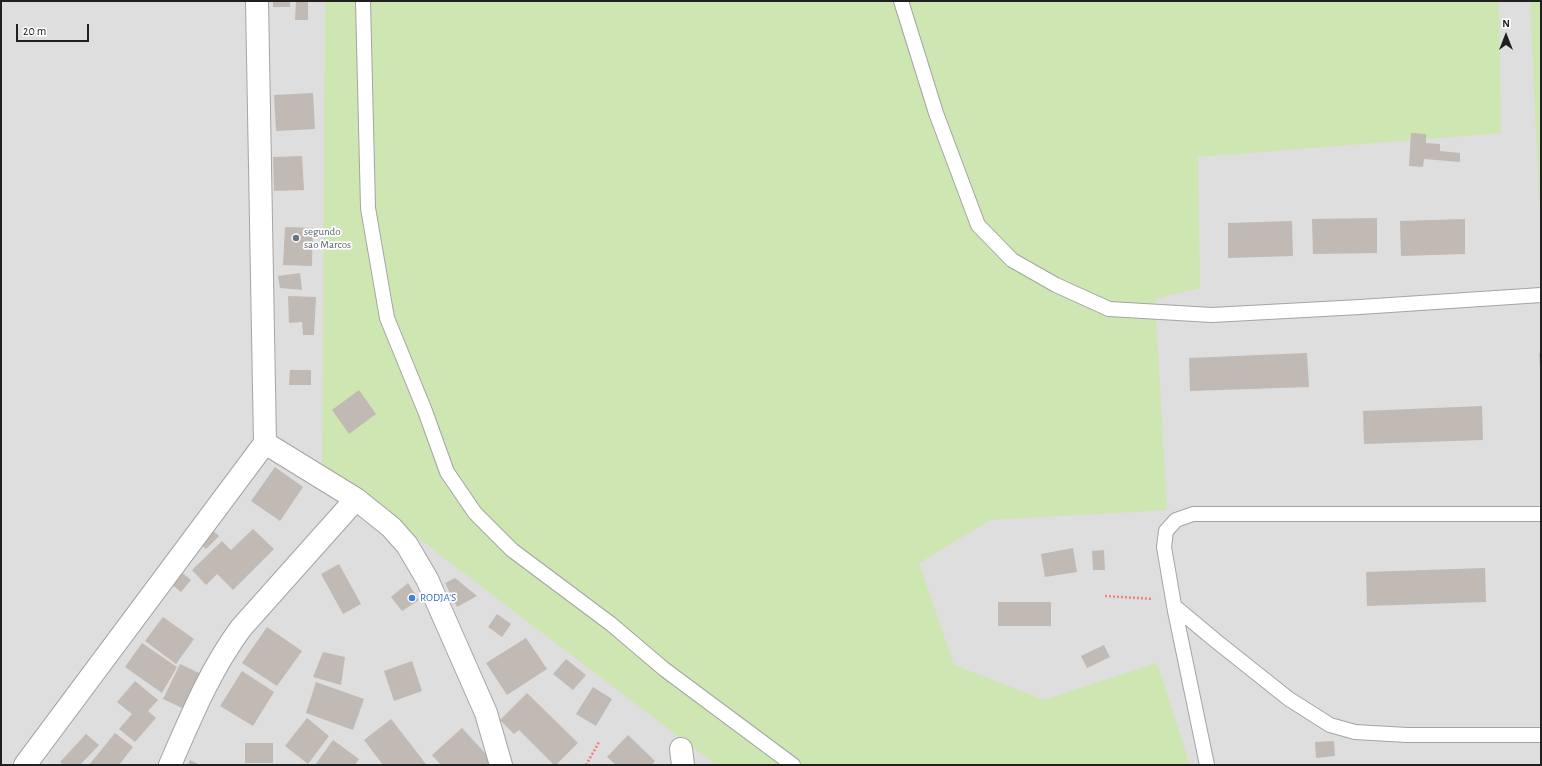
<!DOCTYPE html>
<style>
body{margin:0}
#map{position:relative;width:1542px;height:766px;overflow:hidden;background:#f0ede8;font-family:"Alegreya Sans",sans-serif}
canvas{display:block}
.frame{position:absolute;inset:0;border:2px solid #202020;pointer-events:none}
.north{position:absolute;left:1486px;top:16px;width:40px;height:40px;-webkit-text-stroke:3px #fff;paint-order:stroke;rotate:0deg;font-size:11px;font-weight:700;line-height:16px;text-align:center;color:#202020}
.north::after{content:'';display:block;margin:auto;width:14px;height:18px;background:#202020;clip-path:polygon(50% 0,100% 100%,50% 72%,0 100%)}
.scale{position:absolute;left:16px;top:24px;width:73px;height:18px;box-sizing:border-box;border:2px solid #202020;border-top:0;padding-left:5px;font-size:12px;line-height:14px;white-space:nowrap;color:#202020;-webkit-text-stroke:3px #fff;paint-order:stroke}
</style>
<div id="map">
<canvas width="1542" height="766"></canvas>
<div class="frame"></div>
<div class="north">N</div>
<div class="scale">20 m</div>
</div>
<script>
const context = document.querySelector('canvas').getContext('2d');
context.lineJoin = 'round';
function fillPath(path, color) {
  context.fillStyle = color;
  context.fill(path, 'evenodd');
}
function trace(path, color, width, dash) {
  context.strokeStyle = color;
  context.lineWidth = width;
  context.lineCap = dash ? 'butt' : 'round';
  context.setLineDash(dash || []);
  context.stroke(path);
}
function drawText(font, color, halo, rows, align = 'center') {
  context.font = font + ' "Alegreya Sans",sans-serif';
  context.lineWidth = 3.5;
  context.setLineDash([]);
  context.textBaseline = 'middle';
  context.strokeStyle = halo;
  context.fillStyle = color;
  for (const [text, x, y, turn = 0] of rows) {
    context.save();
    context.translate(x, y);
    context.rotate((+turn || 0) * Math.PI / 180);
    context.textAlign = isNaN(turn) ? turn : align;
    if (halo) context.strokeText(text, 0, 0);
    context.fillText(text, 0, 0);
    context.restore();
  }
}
const residential = new Path2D(`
 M1,1H1541V765H1Z`);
const grass = new Path2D(`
 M325,1H1499L1501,133L1198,157L1200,288L1155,299L1167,510L990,520L919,563L954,665L1044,700L1157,663L1190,765H716L322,465Z
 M1530,1H1541V241Z`);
const building = new Path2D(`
 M273,1H290V7H273Z
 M296,1H308V20H295Z
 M313,93L315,129L276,131L274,95Z
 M1411,133L1426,134V143L1440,144V151L1460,153V162L1424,159L1423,167L1409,166Z
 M302,156L304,190L274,191L273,157Z
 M1377,218V253L1313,254L1312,219Z
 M1465,219V254L1401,256L1400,221Z
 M1292,221L1293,256L1228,258V223Z
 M285,227L313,228L312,266L283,265Z
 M300,273L302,290L280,288L278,276Z
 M288,296L316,297L314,335H303L302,322L289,323Z
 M1307,353L1309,387L1190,391L1189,358Z
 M1539,353H1541V370H1540Z
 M290,370H311V385H289Z
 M359,390L376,414L349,434L332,410Z
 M1482,406L1483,440L1364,444L1363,411Z
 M275,467L303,487L280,521L251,501Z
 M209,527L219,536L206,549L197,540Z
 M253,529L274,549L233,590L217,574L206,585L192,570L222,541L231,550Z
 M1073,548L1077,572L1045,577L1041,554Z
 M1104,550L1105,570H1093L1092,551Z
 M339,564L361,604L343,614L321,574Z
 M1485,568L1486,602L1367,606L1366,572Z
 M180,571L191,580L181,592L170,583Z
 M455,578L477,596L457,607L445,583Z
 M408,583L419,600L402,611L391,597Z
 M998,602H1051V626H998Z
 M497,614L511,624L502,637L488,627Z
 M163,617L194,639L176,664L145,641Z
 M267,627L302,651L277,686L242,663Z
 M526,638L547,669L507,695L486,663Z
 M142,643L177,667L162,693L125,667Z
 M1104,645L1110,657L1087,668L1081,656Z
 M323,652L345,657L341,685L313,677Z
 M566,659L586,675L573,690L553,674Z
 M412,661L422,691L394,701L384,671Z
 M180,664L201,674L184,709L163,699Z
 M242,671L274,692L253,726L220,706Z
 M135,681L158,700L148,711L156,718L135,742L119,729L132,714L117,702Z
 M316,682L364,699L353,730L306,713Z
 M593,687L612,699L596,726L576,714Z
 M527,693L578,743L556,765H554L519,730L514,734L500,720Z
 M307,718L329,736L308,764L285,746Z
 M391,719L426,764L425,765H383L364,740Z
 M462,728L496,765H441L432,755Z
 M115,733L133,747L119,765H89Z
 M86,734L99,745L80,765H64L60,762Z
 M628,735L655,761L652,765H616L607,757Z
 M333,740L359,759L355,765H315Z
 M1334,741L1335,756L1316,758L1315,742Z
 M245,743H273V763H245Z
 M190,760L200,765H188Z`);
const path = new Path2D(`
 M1105,596L1153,599
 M586,765L599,742`);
const lane = new Path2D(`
 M363,1L368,208L387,318L425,411L447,472L475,513L512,550L611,624L664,669L793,765
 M901,1L936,113L978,225L1012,260L1056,285L1109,309L1212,315L1360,307L1541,295
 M1174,606L1216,641L1289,699L1330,725L1355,732L1407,735H1541
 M1207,765L1175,611L1164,547L1166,531L1176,520L1193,514H1541`);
const street = new Path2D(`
 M265,443L356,499L391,527L407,545L427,579L486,713L501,765
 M681,749L683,765
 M25,765L265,443L257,1
 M170,765C191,717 210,670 241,628L356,499`);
const markers = [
 [296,238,4,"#6b7280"],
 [412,598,4,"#3f7fe0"]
];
const worshipNames = [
 ["segundo",304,232],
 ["sao Marcos",304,245]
];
const shopNames = [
 ["RODJA'S",420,598]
];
fillPath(residential, '#dedede');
fillPath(grass, '#cde6b2');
fillPath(building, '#c1b9b4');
trace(lane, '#a4a4a4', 16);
trace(street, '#a4a4a4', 24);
trace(path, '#f08279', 2.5, [2, 2]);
trace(lane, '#fff', 14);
trace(street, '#fff', 22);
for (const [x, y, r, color] of markers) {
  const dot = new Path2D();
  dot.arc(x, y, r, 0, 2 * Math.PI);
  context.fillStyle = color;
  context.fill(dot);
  trace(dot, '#fff', 1.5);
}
drawText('11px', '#5b616d', '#fff', worshipNames, 'left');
drawText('11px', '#366cbe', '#fff', shopNames, 'left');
</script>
